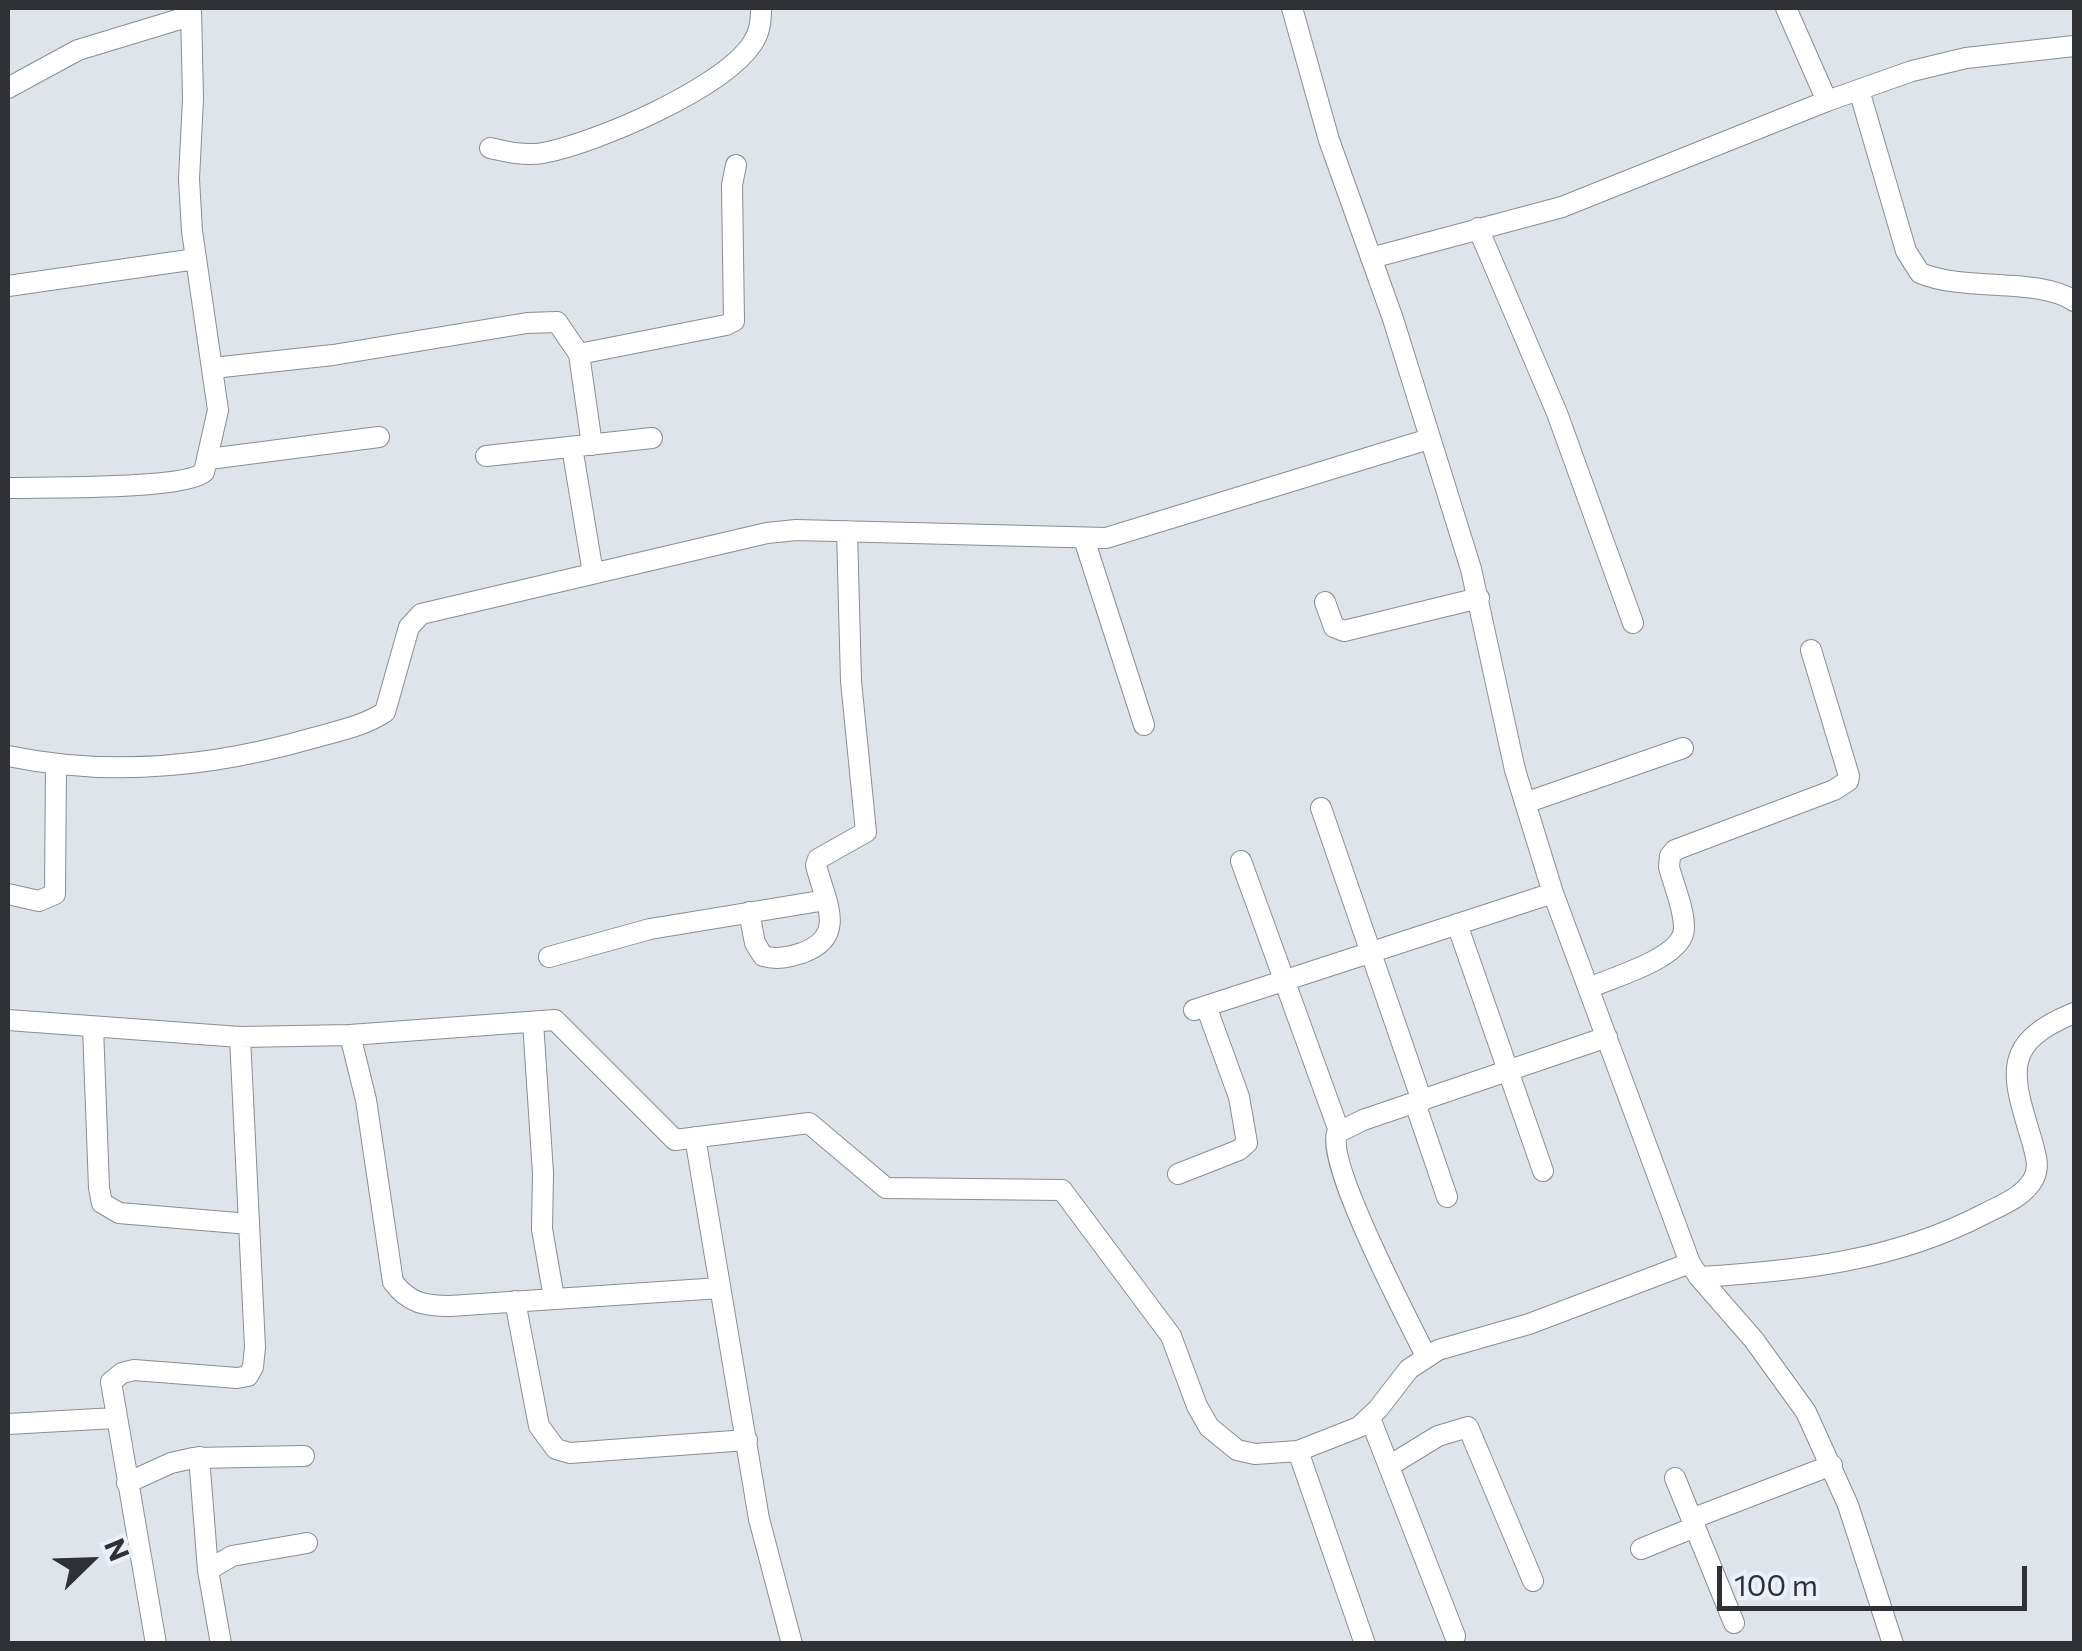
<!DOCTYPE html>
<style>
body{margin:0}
#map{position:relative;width:2082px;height:1651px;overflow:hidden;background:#dfe3ea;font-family:Commissioner,sans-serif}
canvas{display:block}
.frame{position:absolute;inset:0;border:10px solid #303134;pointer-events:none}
.north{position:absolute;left:40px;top:1511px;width:100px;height:100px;-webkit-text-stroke:8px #ecf0f8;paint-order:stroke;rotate:67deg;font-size:28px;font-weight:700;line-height:40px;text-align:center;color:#303134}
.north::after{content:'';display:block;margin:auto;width:35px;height:45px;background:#303134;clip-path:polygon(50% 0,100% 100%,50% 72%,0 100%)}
.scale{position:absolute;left:1717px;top:1566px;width:310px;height:45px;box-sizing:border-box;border:5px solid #303134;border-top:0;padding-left:12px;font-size:30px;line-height:35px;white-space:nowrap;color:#303134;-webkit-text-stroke:8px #ecf0f8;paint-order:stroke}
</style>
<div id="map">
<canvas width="2082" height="1651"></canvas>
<div class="frame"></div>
<div class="north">N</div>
<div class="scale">100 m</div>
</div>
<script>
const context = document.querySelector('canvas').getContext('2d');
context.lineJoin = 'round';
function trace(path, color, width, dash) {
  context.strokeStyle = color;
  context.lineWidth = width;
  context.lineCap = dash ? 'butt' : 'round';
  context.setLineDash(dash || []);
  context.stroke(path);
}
const minor = new Path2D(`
 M1292,8L1329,140L1393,319L1471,569L1515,770L1553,893L1690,1263L1699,1277L1754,1340L1806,1412L1848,1505L1893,1644
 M1786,8L1827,101
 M8,88L78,50L190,16
 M1859,90L1906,251L1920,273C1965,292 2038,277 2074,301
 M490,148C507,152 525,156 543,153C596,143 722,89 752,44C760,33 761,21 761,8
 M1478,228L1557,413L1633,623
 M1371,258L1562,207L1827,101L1912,71L1966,58L2074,46
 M8,286L196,259
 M579,354L726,325L734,321L732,185L736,165
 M213,368L333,355L527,323L557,322L579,354L592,445
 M572,447L593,573
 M486,456L652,438
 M209,459L379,437
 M8,488C42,487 185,490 204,472L218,410L192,231L189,179L193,99L191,8
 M1084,539L1144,725
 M1325,602L1334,627L1344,631L1479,598
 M8,756C109,777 213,767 313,738C338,731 364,726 385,712L409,627L421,614L767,533L796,530L1106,538L1429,439
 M1525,803L1683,748
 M1321,808L1422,1101
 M1241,861L1339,1131
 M8,894L39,901L55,894L56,765
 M749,912L755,943L763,956C777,960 789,957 802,953C849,936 824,900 816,865L818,859L866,832L851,681L847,531
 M1457,924L1543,1171
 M549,957L650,929L826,900
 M1589,988C1613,977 1684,958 1684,928C1684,908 1674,886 1669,867L1670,856L1675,850L1834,790L1848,781L1849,776L1811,650
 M1194,1010L1553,893
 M8,1020L240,1037L350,1035L366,1100L393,1282C409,1303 424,1306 450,1306L720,1288
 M533,1022L543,1173L542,1229L554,1298
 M93,1027L99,1188L102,1203L119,1213L249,1224
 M350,1035L555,1020L675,1140L809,1123L886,1188L1062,1190L1171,1336L1197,1406L1209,1427L1237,1450L1255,1454L1298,1451L1359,1427L1378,1409L1409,1369L1438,1350L1529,1324L1690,1263
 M1415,1103L1447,1197
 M695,1137L759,1519L792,1644
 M1178,1174L1239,1150L1247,1143L1239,1097L1206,1006
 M1699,1277C1799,1271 1895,1261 1986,1213C2002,1205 2025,1196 2034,1178C2040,1166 2035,1153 2032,1141C2011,1073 2001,1043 2074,1013
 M515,1301L539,1426L556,1449L570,1453L747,1440
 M1426,1356C1408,1320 1326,1164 1337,1133L1363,1120L1607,1037
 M1370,1418L1455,1636
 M8,1424L115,1418
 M1298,1451L1365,1644
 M199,1457L208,1570L221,1644
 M1389,1466L1438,1436L1468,1427L1533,1581
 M1675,1478L1734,1623
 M127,1483L171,1463L193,1458L304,1456
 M1641,1549L1690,1529L1699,1516L1832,1465
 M208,1570L232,1556L307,1543
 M156,1644L111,1382L122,1373L134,1370L237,1378L248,1376L253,1367L255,1347L240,1037`);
trace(minor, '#8a8d94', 22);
trace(minor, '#fff', 20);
</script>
